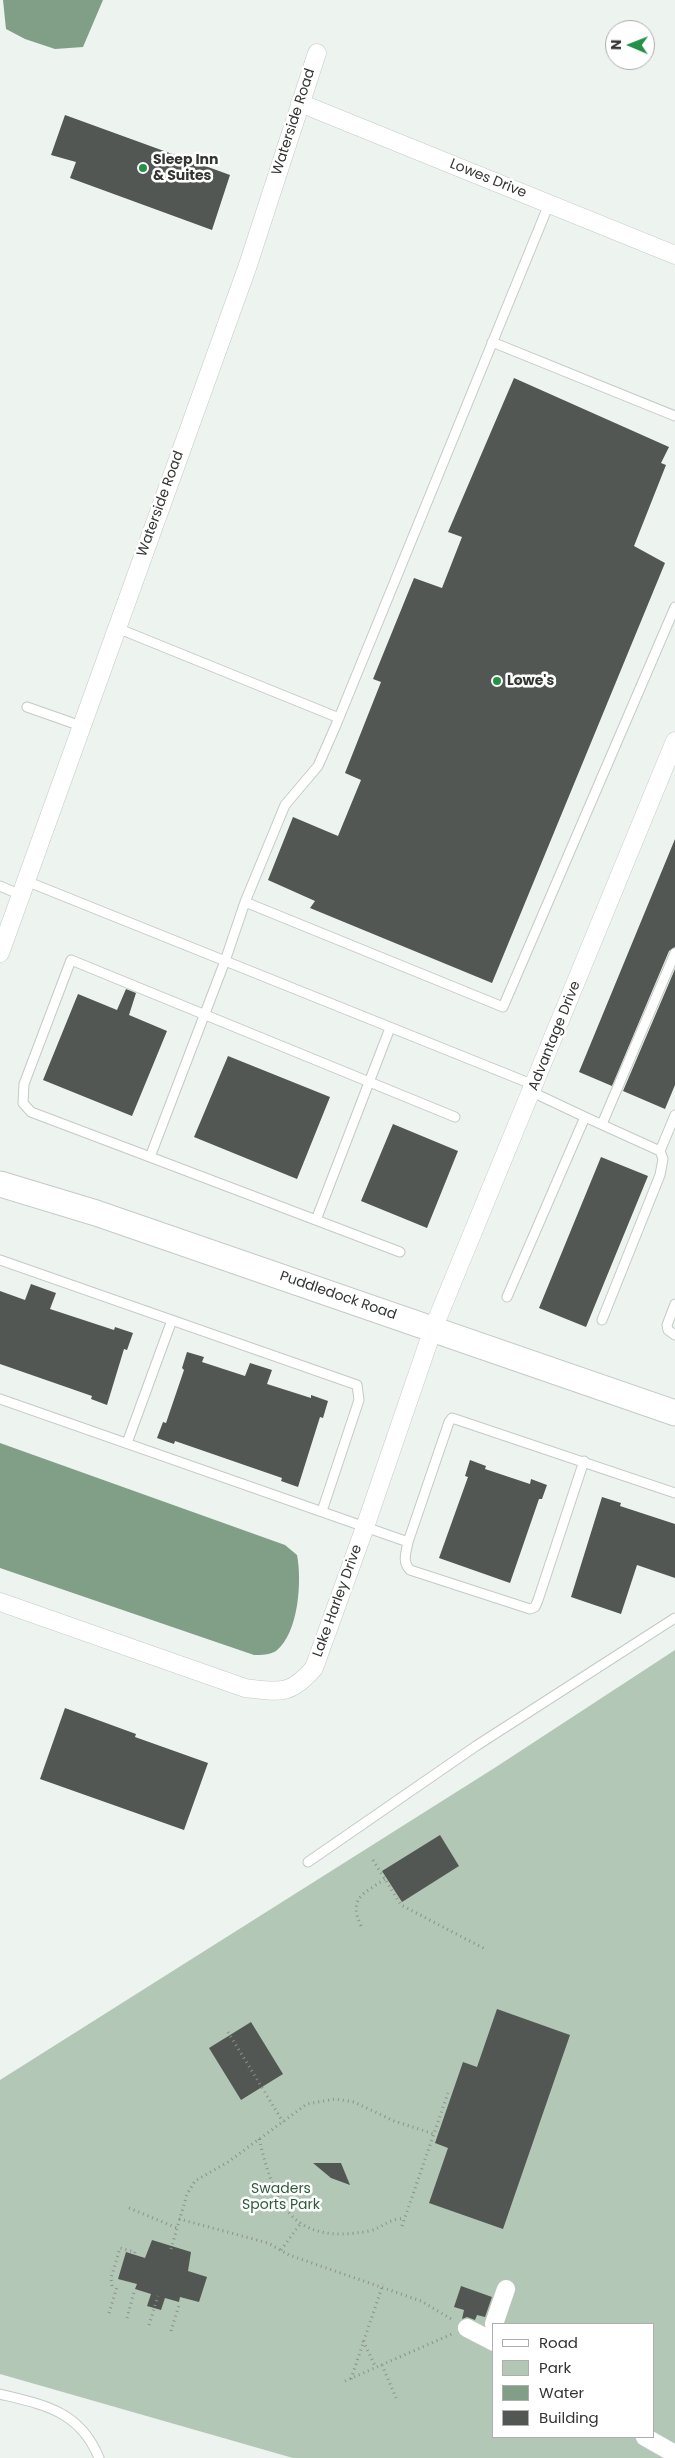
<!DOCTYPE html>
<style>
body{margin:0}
#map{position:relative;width:675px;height:2458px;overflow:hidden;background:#edf3ee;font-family:Poppins,sans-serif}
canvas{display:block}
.legend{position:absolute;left:492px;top:2323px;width:162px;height:115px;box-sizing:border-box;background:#fefffe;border:1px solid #adaead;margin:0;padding:6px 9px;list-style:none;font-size:15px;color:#333533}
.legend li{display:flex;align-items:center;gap:10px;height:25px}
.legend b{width:25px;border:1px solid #adaead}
.north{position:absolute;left:605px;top:20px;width:50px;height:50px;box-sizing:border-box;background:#fefffe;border:1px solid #adaead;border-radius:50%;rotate:271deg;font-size:14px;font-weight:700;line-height:20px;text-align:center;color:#333533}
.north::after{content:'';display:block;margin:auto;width:18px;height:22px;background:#259047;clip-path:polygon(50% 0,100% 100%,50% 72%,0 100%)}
</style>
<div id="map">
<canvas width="675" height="2458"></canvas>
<ul class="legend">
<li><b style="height:6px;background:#fff"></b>Road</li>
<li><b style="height:14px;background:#b2c7b5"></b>Park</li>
<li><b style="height:14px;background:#819f86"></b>Water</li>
<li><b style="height:14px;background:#525753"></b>Building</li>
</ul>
<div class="north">N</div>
</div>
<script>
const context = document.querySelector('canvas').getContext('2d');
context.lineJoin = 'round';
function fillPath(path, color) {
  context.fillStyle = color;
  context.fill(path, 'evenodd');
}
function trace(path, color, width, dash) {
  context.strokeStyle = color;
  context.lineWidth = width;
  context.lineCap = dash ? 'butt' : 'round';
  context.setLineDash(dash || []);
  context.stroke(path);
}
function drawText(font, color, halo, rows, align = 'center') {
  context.font = font + ' Poppins,sans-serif';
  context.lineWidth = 5;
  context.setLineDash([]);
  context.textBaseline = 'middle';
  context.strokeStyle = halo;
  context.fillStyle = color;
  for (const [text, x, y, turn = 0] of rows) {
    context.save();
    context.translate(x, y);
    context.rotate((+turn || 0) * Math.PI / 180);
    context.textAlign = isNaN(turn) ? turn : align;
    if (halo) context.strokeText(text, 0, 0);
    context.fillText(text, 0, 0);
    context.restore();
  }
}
const green = new Path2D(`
 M675,1650V2458H293L0,2374V2080L496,1767ZM494,2324H654V2437H494Z`);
const water = new Path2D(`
 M3,0H103L83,47L55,49L25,39L6,29Z
 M0,1443L285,1545L297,1555C302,1580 299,1633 276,1651C270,1655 261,1655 254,1655L0,1568Z`);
const building = new Path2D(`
 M65,115L230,175L212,230L70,178L76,162L51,155Z
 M514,378L669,447L661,463L666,465L634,546L665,563L492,983L310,908L315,901L268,880L293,817L338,836L361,780L345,773L381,682L373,679L414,578L442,588L462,537L448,532Z
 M675,839V947L669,951L612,1086L579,1072Z
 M675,969V1085L665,1109L623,1091Z
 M126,989L136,993L129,1015L167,1031L132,1116L43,1080L78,994L117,1010Z
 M228,1056L330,1097L297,1179L194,1137Z
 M393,1124L458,1151L427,1228L361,1201Z
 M601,1157L648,1176L586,1327L539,1308Z
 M31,1284L56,1293L50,1309L114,1330L115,1327L133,1333L127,1350L124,1349L107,1405L91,1399L92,1396L0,1364V1291L25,1300Z
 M187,1352L204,1357L202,1362L245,1376L250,1363L272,1370L267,1384L311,1398V1395L328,1401L323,1418L320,1417L298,1487L281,1481L282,1478L175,1441L174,1444L157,1438L163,1422L166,1423L184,1370L182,1368Z
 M470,1460L486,1466L485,1469L530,1484L531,1479L547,1485L542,1499H539L510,1583L439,1558L468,1477L465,1476Z
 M602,1497L621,1503L620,1506L675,1524V1578L637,1565L621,1614L571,1597Z
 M65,1708L136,1734L135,1737L208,1763L184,1830L40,1779Z
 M440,1835L459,1866L402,1902L382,1871Z
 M497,2009L570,2035L503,2229L429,2203L448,2148L435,2143L463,2062L477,2067Z
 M251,2022L283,2074L241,2100L209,2048Z
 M313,2163H341L350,2185L331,2178Z
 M152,2240L191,2252L188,2271L207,2277L199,2302L180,2297L179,2302L165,2298L161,2310L147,2306L151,2294L135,2289L137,2284L118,2279L126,2252L145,2258Z
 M461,2286L492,2297L485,2317L477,2315L475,2320L467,2317L462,2319L464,2310L454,2307Z`);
const path = new Path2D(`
 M373,1860L401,1905L487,1950
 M361,1926C348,1898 363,1894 385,1879
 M228,2032L283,2122
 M259,2139C275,2203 291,2246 369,2231C383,2228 390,2217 405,2219
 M129,2208L177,2228
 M179,2219L268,2243L289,2255L421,2301L453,2320
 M402,2226L448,2093
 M171,2249L187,2194L195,2181L228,2162L307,2104L335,2099L354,2102L394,2121L434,2134
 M281,2250L301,2223
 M112,2286L111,2278L120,2248L135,2252L134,2255
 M109,2313L117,2287
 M127,2318L134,2292
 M149,2325L158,2296
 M171,2331L179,2305
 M363,2341L376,2368
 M382,2365L396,2398
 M351,2379L383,2284
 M345,2381L452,2334`);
const lane = new Path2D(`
 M492,342L675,416
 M117,628L339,718
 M27,707L81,726
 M26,881L534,1085
 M0,886L21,895
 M245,902L503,1007L675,607
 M585,1117L660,1151L663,1159L660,1175L602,1320
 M602,1124L675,953
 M660,1151L675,1115
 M150,1157L31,1112L23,1103L24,1084L71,960L455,1117
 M316,1220L390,1028
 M400,1252L150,1157L225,961L245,902L285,805L318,766L336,725L549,204
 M0,1260L357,1385L359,1400L322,1511
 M507,1297L585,1117L532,1092
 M675,1304L667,1325L668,1330L675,1335
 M0,1399L408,1542C406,1553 402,1562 410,1570L530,1609L535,1607L538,1600L584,1461
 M127,1443L172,1320
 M408,1542L449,1422L452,1418L675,1493
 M308,1862L476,1746L675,1618
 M0,2394C45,2405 80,2411 99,2458`);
const street = new Path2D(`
 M300,103L675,255
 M0,953L247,268L317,53
 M0,1602L245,1688C279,1692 290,1696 314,1668L365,1527L433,1329L675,741
 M494,2324L506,2289
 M467,2328L494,2342
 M645,2437L675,2454`);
const secondary = new Path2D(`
 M0,1184L96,1213L675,1413`);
const markers = [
 [143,168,5,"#259047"],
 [497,681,5,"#259047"]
];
const streetNames = [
 ["Waterside Road",294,122,-72],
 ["Lowes Drive",488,179,22],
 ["Waterside Road",161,504,-70],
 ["Advantage Drive",555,1036,-68],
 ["Puddledock Road",338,1296,19],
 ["Lake Harley Drive",338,1601,-70]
];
const poiNames = [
 ["Sleep Inn",153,160],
 ["& Suites",153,176],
 ["Lowe's",507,681]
];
const parkNames = [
 ["Swaders",281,2189],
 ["Sports Park",281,2205]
];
fillPath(green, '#b2c7b5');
fillPath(water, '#819f86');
fillPath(building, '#525753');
trace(lane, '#c4cac5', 11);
trace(street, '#c4cac5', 19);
trace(secondary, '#c4cac5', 27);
trace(path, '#8d918e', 3, [1, 4]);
trace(lane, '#fff', 9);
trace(street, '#fff', 18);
trace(secondary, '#fff', 25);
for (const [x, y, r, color] of markers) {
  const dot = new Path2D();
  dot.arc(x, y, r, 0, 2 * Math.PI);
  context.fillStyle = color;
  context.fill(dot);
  trace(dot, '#fefffe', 2);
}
drawText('14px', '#333533', '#fefffe', streetNames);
drawText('bold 14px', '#333533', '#fefffe', poiNames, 'left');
drawText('14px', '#2c5b37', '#fefffe', parkNames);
</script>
